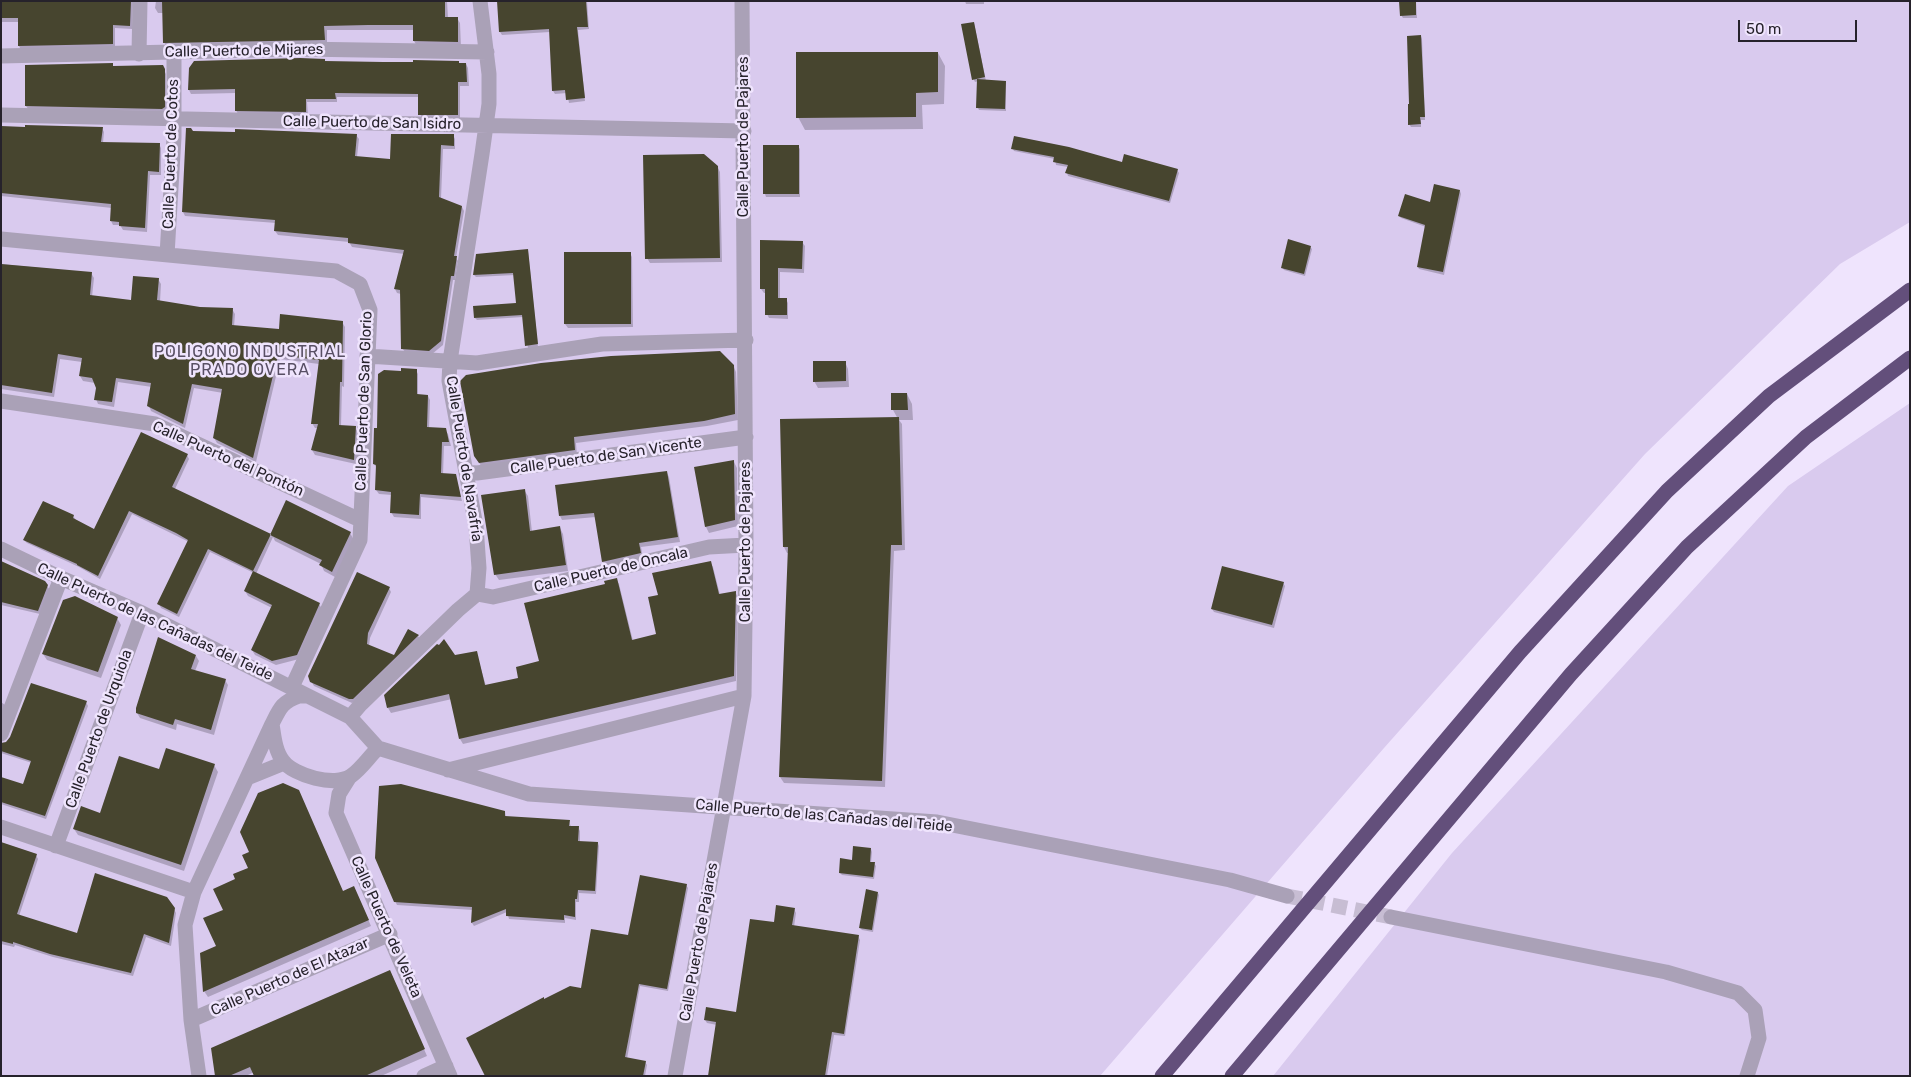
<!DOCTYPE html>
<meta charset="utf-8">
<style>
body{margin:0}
#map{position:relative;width:1911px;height:1077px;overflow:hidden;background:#efe4fd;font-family:Rubik,sans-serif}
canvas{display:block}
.frame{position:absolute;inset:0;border:2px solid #26222b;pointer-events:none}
.scale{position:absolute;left:1738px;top:20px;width:119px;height:22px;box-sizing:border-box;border:2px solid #26222b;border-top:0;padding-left:6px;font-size:15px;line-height:18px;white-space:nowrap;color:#26222b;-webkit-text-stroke:4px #efe4fd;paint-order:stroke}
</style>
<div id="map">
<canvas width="1911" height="1077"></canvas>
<div class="frame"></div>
<div class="scale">50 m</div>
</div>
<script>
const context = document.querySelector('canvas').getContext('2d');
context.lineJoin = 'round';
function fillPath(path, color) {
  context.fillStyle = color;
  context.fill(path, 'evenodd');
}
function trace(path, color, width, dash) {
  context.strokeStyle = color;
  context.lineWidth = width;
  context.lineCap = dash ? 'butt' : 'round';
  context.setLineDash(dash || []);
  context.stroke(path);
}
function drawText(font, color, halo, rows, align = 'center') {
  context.font = font + ' Rubik,sans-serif';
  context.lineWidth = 5;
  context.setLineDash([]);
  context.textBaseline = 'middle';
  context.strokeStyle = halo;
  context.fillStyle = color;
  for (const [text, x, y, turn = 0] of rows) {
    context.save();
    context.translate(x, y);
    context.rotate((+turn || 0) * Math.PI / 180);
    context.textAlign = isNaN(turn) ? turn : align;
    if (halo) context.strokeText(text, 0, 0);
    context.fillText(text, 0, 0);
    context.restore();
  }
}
const green = new Path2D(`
 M1,1H1910V222L1840,264L1645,454L1384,748L1100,1076H1Z
 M1910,403V1076H1273L1452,853L1788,486Z`);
const shadow = new Path2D(`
 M20,1H133L132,29L115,28V48L21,50L19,46L20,22H1V2Z
 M156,1H447L448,18H457L460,23L461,47L417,46L414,41V30H327V45L167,48L164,42V13H158L155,8Z
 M499,1H587L589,29L578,30L585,101L569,103L567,93L555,94L553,91L550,32L502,35L500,32Z
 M965,1H984V4H966Z
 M1416,1L1417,18H1403L1401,15Z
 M974,23L986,81L1005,82L1006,84V111L979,110L978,108L979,81L975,82L974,80Z
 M1421,36L1422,39L1425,120H1421V127H1411L1409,124Z
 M938,53L945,66L944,104L922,105L923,129L805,130L798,117Z
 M325,62L466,64L468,68L469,86H460V119L422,118L420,114L419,97H337V102H307L308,116L238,114L236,110V93L191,94L189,90L190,69Z
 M112,64L114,67L162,66L166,74V111L29,110L26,106Z
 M1,127L102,128L104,132L103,143L159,144L161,148V175H150L147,232L123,230L120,225H113L111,221L112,208L1,196Z
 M192,132L356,135L359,139L357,157L392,160L453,135L455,139V149H443L441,199L462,207L464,211L456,258L458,261L455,280H453L443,345L432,354L405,352L402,348L401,294L397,293L395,289L404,254L352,247L349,242L278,235L275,231L276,223L185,216L183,212Z
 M764,146H798L800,149V197H766L765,194Z
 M1013,149L1177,170L1179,173L1170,203L1068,176L1067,173L1068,167L1056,165L1055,159L1014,151Z
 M717,166L720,172L722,262L650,263L647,258Z
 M1460,191L1461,194L1444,275L1419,269L1418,267L1426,227L1401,218L1399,216Z
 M762,241L802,242L805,246L804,273L780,272V299H786L788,303V319L769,318L767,314V293H764L761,289Z
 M1310,247L1312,249L1305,276L1284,270L1282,267Z
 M528,251L538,347L528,348L523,317L477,320L475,318L517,305L515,275L476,277L474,275Z
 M565,253H630L632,257L633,327L568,328L565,324Z
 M1,264L91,273L94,278L92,297L132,301L158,279L161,284L160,302L200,308L232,309L235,314L234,327L280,330L342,322L345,327L344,387L342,386L341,427L355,428L358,432L356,464L315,455L312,450L318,428H315L312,423L319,364L280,359L256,462L217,443L214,438L223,393L194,388L185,428L151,411L149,406L152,387L118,382L114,407L98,404L96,399L97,388L95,383L83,381L80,376L82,362L60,359L54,397L1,389Z
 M845,362L848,369L849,387L818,388L814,381Z
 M733,365L736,372L738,420L707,426L576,443L577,456L483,469L475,456L461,382Z
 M416,370L418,374V396H428L430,400L429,429L445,430L448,434L451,446H444L443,475H455L462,501L421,497V519L394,517L391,512L392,495L379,494L376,490L377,468L374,464L378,429L403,372Z
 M907,394L912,404L913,420H899L902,424L905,550L894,551L885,787L784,783L780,777L789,553H787L784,547L898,419L893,410Z
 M187,455L189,459L175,489L270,535L271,537L287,502L350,533L354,540L335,577L324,571L321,564L275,541L273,537L256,574L319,604L322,609L299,659L276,665L255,655L252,650L272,608L248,596L245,591L254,573L210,552L179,617L161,608L159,604L189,542L132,514L100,579L79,567L27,543L24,540L73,516L76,520L95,530Z
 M734,462L737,468L738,526L709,533L706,527L696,468Z
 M667,473L669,477L680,542L641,547L643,558L605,566L603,562L596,517L562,520L560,516Z
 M524,490L528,496L532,532L560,528L563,534L568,571L499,580L495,574Z
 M710,562L713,567L720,595L735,592L738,597L736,681L463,744L460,739L452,699L391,713L388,708L454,657L476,652L486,686L520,679L540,662L606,585L616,579L619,584L633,641L657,635L659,596Z
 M1,563L44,582L50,590L40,614L1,605Z
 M1283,583L1285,586L1274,628L1214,612L1212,609Z
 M389,588L391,592L370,638L369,646L395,657L418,636L420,639L355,702L352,703L314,686L311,681Z
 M117,618L121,625L101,678L47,660L43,654Z
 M196,656L199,661L195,671L225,680L228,685L214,735L177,724L176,730L140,718L137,713Z
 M1,702L5,705L1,715Z
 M86,702L88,706L46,819L1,804V778L23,785L32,763L1,753V744L7,743Z
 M214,765L218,772L184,871L78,835L74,829L101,814L160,771Z
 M505,812L506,817L569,821L571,827H578L580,831V842L598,843L599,846L596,894L579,893V902H576V920L565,918V923L509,919L507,912L474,926L472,923L473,910L397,905L395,901Z
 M1,843L36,855L38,859L19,916L77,934L174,909L176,913L171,946L146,937L133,976L53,957L15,945L14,947L1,944Z
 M871,849L872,852L871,863H874L876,866L874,879L842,875L840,873L853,861Z
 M237,880L357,894L371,926L208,997L204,991L201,953L217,947L224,911Z
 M686,885L688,888L668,991L640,986L627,1059L645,1062L647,1065L645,1076H487L544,1000L582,989L629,937Z
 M878,893L879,895L873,932L862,930L860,928Z
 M794,909L796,913L794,927L858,936L860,940L845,1036L834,1035L827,1076H709L717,1025L707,1023L705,1020L737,1013L775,924Z
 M390,971L427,1056L381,1076H256L254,1072L246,1076H217Z`);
const building = new Path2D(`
 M1,1H131L130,26L113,25V44L18,46V18H1Z
 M162,1H445V17H458V42L413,41V25H368L324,26L325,40L163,43Z
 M497,1H586L588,27H577L585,98L566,100L565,90L552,91L549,29L499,32Z
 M1399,1H1416V15L1400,16Z
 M974,22L985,77L972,80L961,24Z
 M1421,35L1425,117H1420L1421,124L1408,125V104H1409L1407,36Z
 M796,52H938V92L916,93V117L796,118Z
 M300,58L325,59V61L383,62H413V60L459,61V63H466L467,82H458V115H418V94L335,93L336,99H306V112L235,111V89L188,90L189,68L194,61Z
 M113,63V66L163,65L165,69V107L162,109L25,106V65Z
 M977,79L1006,81L1005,109L976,108Z
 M25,125L103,127L101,142L160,143L159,172L148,171L145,228L119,226V222L110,221L111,204L1,193V126L25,127Z
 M186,128H191L193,131L235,132V129L357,134L355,156L390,159L391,134H454V146L441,145L439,197L462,206L454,256H457L454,276H451L441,341L429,351L401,349L400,290L394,289L404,250L348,243V238L274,231L275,220L182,212Z
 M1014,136L1069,147L1122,162L1124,154L1178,169L1169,201L1065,173L1068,165L1053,162L1054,157L1011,149Z
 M763,145H799V194H763Z
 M704,154L718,166L720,258L645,259L643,155Z
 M1434,184L1460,190L1443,272L1417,267L1425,225L1398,216L1405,194L1430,202Z
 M1288,239L1311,246L1304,274L1281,268Z
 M760,240L803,241L802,269L778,268V298H787V315H765V289H760Z
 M528,249L538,344L525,346L522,315L474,318L473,306L516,303L513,273L473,275L476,254Z
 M564,252H631V324H564Z
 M1,264L92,272L90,295L131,300L133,276L159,278L157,300L200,307L233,308L232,325L279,329L280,314L343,321L342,382H340L339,425L356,426L354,460L311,450L318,424H311L319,360L278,355L253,458L213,438L222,389L192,384L183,424L147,406L151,383L116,378L112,402L94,400L96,388L92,378L79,376L82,358L58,354L52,393L1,385Z
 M720,351L734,365L735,414L704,421L574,437L575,450L479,463L474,456L460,381L466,375L541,363L611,356Z
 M813,361H846V381L813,382Z
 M401,368L417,369V394L428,395L427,427L446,428L449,442H442L441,473L456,474L461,497L420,494L419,515L390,513L391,492L375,490L376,465L373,464L374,428H377L378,374L384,370L401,371Z
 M891,393H907L908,410H891Z
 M899,417L902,545H891L882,781L779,777L788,547H783L780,419Z
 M141,432L188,454L172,487L271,534L253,571L208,549L177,614L157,604L188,540L176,533L129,511L98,576L77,565V564L23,540L43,501L74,515L73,518L94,529Z
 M734,460L735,520L705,527L694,467Z
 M667,471L678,537L639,543L641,553L602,562L594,513L559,516L555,485Z
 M525,489L530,531L560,526L566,565L494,575L481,495Z
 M286,500L351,532L332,572L319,565L322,560L270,535Z
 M1,561L45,581L48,585L38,611L1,602Z
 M711,561L719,594L736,591L734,676L459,739L449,694L387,708L384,695L437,644L439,645L444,639L455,655L477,651L485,685L518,678L516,667L539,661L524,603L605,584L604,581L617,578L632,640L656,634L648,597L658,595L652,573Z
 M1222,566L1284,582L1272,625L1211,609Z
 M253,571L320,603L297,655L272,661L251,650L272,605L244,591Z
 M357,572L390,587L368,633L367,644L394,655L408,629L419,635L353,699H349L310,682L308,676Z
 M75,596L118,617L98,672L42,654L63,600Z
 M158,637L196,655L191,669L226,679L211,730L175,719L173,725L136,713V708Z
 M31,683L87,701L45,816L1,802V777L23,784L31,761L1,751V743L6,742L10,737Z
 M166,748L215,764L181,865L73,829L81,806L100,813L119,756L159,769Z
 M283,783L299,790L343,891L354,886L369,920L203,992L200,953L216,946L203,918L223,910L213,889L235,879L233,874L248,868L242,855L249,852L240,832L258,793Z
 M401,784L505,811V816L570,820L569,826H579L578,841L598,842L595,891L578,890L577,899H575V917L564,915V920L506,916V909L471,923L472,907L394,902L375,858L379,786Z
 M1,842L37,854L17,914L77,933L95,873L167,897L175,908L169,943L144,934L131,973L50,954L13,942V944L1,941Z
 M853,846L871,848L870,862H875L873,877L839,873L840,858L852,860Z
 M640,875L687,884L667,989L639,984L625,1057L646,1061L643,1076H485L466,1038L544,997V999L570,986L581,988L591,929L628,935Z
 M866,889L878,892L872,930L859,928Z
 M776,905L795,908L792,925L859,935L844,1034L832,1032L825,1076H708L716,1022L704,1020L706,1007L736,1012L750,919L774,922Z
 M390,970L425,1049L365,1076H254L250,1067L229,1076H215L211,1048Z`);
const minorTunnel = new Path2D(`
 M1287,896L1391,917`);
const minor = new Path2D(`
 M139,54L140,1
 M1,56L300,49L487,52
 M1,115L744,131
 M1,239L336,271L360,284L370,310L360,540L292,687
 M167,255L174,137V52
 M367,356L477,363L602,344L746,340
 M1,401L155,424L360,520
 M466,472L477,473L746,437
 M1,549L61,578L142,613L308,696
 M477,594L493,597L709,547L746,545
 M299,696H308L350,717L378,748C369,757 361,769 351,776C335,787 294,776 283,761C275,751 274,736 272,724C280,708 282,702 299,696Z
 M350,717L361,704L458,610L477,594L479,568L476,526L449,381L450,361L482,154L489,104V74L480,1
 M1,734L61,578
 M378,748L529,794L937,822L1230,880L1287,896
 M448,770L744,696
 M247,778L284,763
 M349,778L339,794L336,813L450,1076
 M1,827L194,892
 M56,846L142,613
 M1391,917L1666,972L1738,993L1755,1010L1759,1038L1747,1076
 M191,1020L390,934
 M199,1076L191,1020L185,925L194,892L272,724
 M424,1076L446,1066
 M675,1076L744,696L746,545L742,1`);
const motorway = new Path2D(`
 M1162,1076L1520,652L1667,491L1769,396L1910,290
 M1232,1076L1571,674L1687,547L1806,437L1910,358`);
const streetNames = [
 ["Calle Puerto de Mijares",244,51,-1],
 ["Calle Puerto de San Isidro",372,123,1],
 ["Calle Puerto de Pajares",744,137,-90],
 ["Calle Puerto de Cotos",171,154,-88],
 ["Calle Puerto de San Glorio",364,401,-88],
 ["Calle Puerto de San Vicente",606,456,-8],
 ["Calle Puerto del Pontón",228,459,24],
 ["Calle Puerto de Navafría",464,459,81],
 ["Calle Puerto de Pajares",746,542,-90],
 ["Calle Puerto de Oncala",611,570,-13],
 ["Calle Puerto de las Cañadas del Teide",155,622,25],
 ["Calle Puerto de Urquiola",99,729,-70],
 ["Calle Puerto de las Cañadas del Teide",824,816,5],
 ["Calle Puerto de Veleta",386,927,66],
 ["Calle Puerto de Pajares",699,942,-80],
 ["Calle Puerto de El Atazar",290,977,-24]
];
const neighbourhoodNames = [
 ["POLIGONO INDUSTRIAL",250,352],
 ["PRADO OVERA",250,370]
];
fillPath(green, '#d9caee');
fillPath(shadow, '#0003');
fillPath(building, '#47452f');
trace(minorTunnel, '#c7bdd3', 15, [15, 8]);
trace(minor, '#aaa1b7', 15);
trace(motorway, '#634f7b', 15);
drawText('15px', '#26222b', '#efe4fd', streetNames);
context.letterSpacing = '1px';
drawText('16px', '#584f64', '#efe4fd', neighbourhoodNames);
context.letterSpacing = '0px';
</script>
